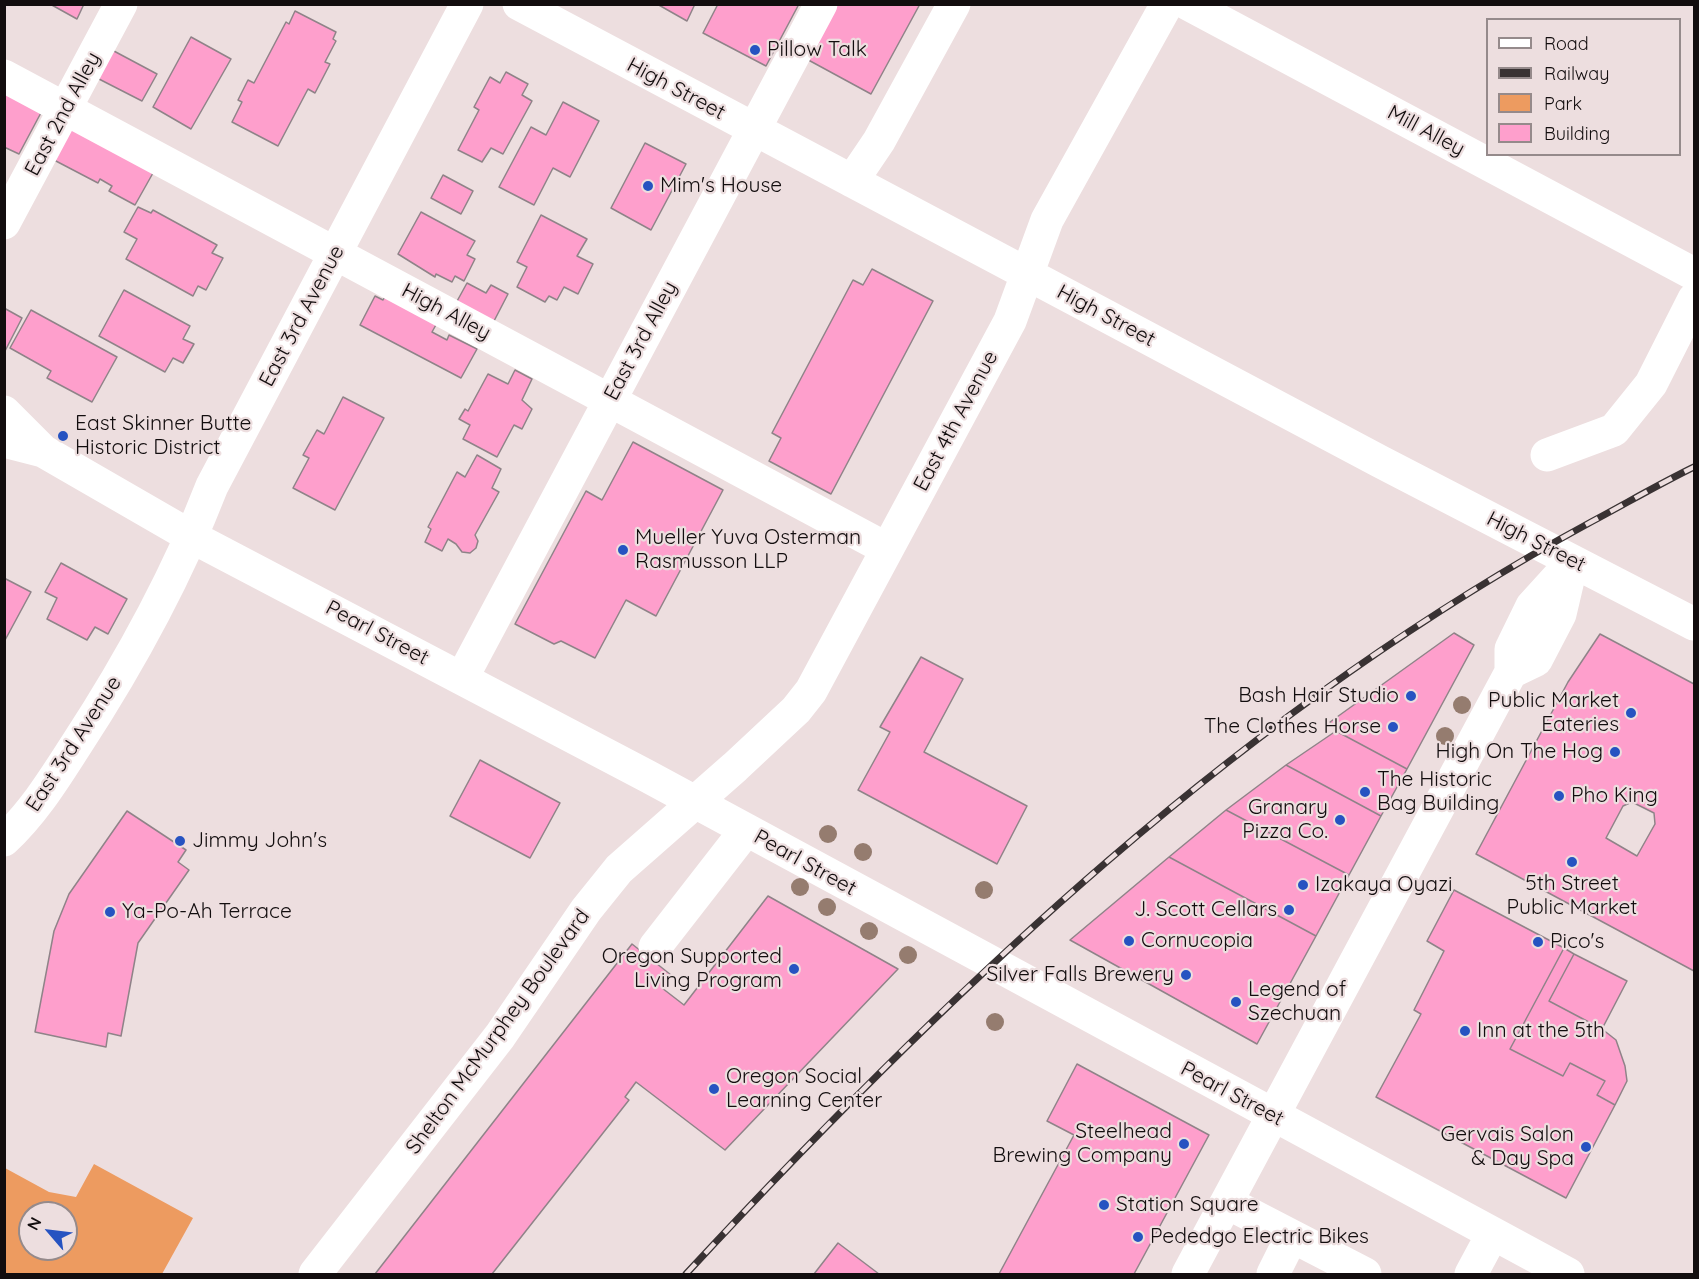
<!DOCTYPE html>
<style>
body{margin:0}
#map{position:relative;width:1699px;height:1279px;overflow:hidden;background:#eddedf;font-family:Quicksand,sans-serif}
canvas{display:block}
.frame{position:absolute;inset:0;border:6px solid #120d0e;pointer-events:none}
.legend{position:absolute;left:1486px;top:18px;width:195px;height:138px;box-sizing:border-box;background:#eddedf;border:2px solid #958a8b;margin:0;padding:8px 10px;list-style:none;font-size:18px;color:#120d0e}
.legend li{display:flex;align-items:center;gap:12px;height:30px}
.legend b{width:30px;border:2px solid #958a8b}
.north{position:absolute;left:18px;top:1201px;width:60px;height:60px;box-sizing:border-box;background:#eddedf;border:2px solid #958a8b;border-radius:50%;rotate:298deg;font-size:16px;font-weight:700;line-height:24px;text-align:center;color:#120d0e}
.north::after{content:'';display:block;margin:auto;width:21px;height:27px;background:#2653c1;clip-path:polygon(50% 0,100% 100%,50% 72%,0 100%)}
</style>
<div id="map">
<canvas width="1699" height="1279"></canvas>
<div class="frame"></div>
<ul class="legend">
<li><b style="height:8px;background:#fff"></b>Road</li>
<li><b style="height:8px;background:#393233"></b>Railway</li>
<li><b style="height:16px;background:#ed9b60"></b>Park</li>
<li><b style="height:16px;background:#fe9fcc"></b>Building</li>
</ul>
<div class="north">N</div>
</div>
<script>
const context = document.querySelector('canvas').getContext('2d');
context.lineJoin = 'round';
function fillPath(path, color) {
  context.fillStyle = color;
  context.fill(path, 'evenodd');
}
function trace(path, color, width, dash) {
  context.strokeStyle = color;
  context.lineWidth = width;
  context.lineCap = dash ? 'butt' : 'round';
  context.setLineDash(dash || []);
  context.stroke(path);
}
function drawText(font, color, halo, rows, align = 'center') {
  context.font = font + ' Quicksand,sans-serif';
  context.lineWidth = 4.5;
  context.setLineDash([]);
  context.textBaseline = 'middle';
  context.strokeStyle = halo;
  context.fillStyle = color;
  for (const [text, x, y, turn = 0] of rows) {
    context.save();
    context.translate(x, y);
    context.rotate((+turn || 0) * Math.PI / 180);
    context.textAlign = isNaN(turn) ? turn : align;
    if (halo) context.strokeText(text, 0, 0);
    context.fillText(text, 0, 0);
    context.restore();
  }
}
const green = new Path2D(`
 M94,1164L193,1218L162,1274H5V1168L49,1192L76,1197ZM30,1213H66V1249H30Z`);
const building = new Path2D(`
 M50,4H84L77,19Z
 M657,4H695L687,21Z
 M718,4H799L766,66L703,33Z
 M829,4H920L871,94L801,56Z
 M295,11L336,32L333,39L336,41L325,62L330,64L315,93L308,89L278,146L232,122L242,102L238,100L248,80L254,83L286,22L289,24Z
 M191,37L231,59L191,129L153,107Z
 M112,50L157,74L142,101L97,78Z
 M506,72L528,84L522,95L532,101L503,154L491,148L482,162L458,150L479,110L474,107L490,77L500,83Z
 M4,92L43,109L19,154L4,147Z
 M563,102L599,121L570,177L553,168L534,205L499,187L531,127L546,135Z
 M73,124L153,173L135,205L109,191L112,186L100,179L98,183L54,160Z
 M645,143L686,164L651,230L611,208Z
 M443,175L473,191L461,214L431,198Z
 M138,207L151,213L153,210L217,245L212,253L223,258L206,290L198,286L193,296L126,259L137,239L124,232Z
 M421,212L475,241L467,255L475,259L464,281L455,276L452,282L436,274L435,277L398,254Z
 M541,215L587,239L577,256L593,264L578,294L564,287L557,300L549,296L545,302L517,287L527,267L517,262Z
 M872,269L933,301L831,494L769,461L781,438L772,433L853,280L863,285Z
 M467,283L486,293L491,285L508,294L493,323L456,303Z
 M124,290L190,326L183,339L194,344L183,363L173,358L165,372L99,336Z
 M388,291L442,314L432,332L447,340L449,335L477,349L461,378L360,325L375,296L383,300Z
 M4,308L22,318L5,351H4Z
 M31,310L117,357L92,402L47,378L51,371L10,348Z
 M515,370L532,379L522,400L532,409L522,429L514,425L497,457L463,439L470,425L459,419L465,409L468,411L488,374L508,384Z
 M343,397L384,418L335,510L293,488L309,458L303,455L317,430L324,434Z
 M633,442L723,490L656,616L626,600L595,658L561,641L554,644L515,624L586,491L602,500Z
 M477,455L501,469L492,488L499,492L475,535L478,541L476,548L470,553L462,552L456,544L448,539L442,551L425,542L431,529L428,527L457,472L465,477Z
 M61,563L127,599L108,634L95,627L87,640L47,619L57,598L45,592Z
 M4,578L31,592L4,642Z
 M1454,633L1474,645L1407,769L1336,731L1330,722Z
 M1600,634L1694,684V971L1476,854L1568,682ZM1632,802L1654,813L1655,824L1637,856L1606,838L1623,806Z
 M921,657L963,679L924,752L1027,806L997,864L858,790L890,732L880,727Z
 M1336,731L1407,769L1381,816L1286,765Z
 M480,760L560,803L530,858L450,816Z
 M1286,765L1381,816L1349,875L1226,810Z
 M1226,810L1349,875L1316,936L1169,857Z
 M127,811L186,850L178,862L189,870L138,943L121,1036L108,1033L106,1047L35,1032L54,931L69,894Z
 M1169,857L1316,936L1257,1044L1070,940Z
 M1454,890L1564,948L1510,1049L1563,1076L1570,1063L1605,1081L1597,1095L1615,1105L1566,1198L1376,1097L1421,1014L1414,1010L1444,951L1427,941Z
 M768,896L898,969L725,1150L636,1082L625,1097L629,1100L492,1274H375L632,944L671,975L662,988L684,1005Z
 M1564,948L1574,954L1549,1001L1602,1029L1616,1040L1625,1066L1627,1081L1615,1105L1597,1095L1605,1081L1570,1063L1563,1076L1510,1049Z
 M1574,954L1627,981L1602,1029L1549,1001Z
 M1077,1064L1209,1135L1134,1274H999L1074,1135L1047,1121Z
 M838,1243L879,1274H814Z`);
const minor = new Path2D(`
 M519,4L1381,462L1694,624
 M1188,4L1694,274
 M4,76L887,549
 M852,181L879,141L954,4
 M4,223L121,4
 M4,412L41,449
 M4,441L43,451L192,537L647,776L1568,1274
 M1547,455L1614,430L1651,384L1694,299
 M1511,672L1536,660L1560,614L1571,567
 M462,678L821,4
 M4,840C34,812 54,779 76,745C129,664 177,576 212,486L467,4
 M655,947L746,830
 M1228,1203L1365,1274
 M315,1274L500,1036L586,910L619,869L735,767L796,710L811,691L1010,321L1047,220L1167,4
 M1188,1274L1511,672V649L1532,606L1572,562
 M1273,1274L1292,1236
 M1471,1274L1492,1235`);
const rail = new Path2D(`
 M686,1274C953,986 1242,711 1591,522C1625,504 1659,484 1694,467`);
const trees = [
 [1462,705],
 [1445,736],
 [828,834],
 [863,852],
 [800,887],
 [984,890],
 [827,907],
 [869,931],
 [908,955],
 [995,1022]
];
const markers = [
 [755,50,6,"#2653c1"],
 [648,186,6,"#2653c1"],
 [63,436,6,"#2653c1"],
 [623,550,6,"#2653c1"],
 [1411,696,6,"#2653c1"],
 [1631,713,6,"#2653c1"],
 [1393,727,6,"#2653c1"],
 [1615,752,6,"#2653c1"],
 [1365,792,6,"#2653c1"],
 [1559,796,6,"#2653c1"],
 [1340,820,6,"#2653c1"],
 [180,841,6,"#2653c1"],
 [1572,862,6,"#2653c1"],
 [1303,885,6,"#2653c1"],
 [1289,910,6,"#2653c1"],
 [110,912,6,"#2653c1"],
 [1129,941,6,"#2653c1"],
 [1538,942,6,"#2653c1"],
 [794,969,6,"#2653c1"],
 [1186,975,6,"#2653c1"],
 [1236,1002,6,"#2653c1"],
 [1465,1031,6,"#2653c1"],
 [714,1089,6,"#2653c1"],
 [1184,1144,6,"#2653c1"],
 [1586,1147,6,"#2653c1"],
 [1104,1205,6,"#2653c1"],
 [1138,1237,6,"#2653c1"]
];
const poiNames = [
 ["Pillow Talk",767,50],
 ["Mim's House",660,186],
 ["East Skinner Butte",75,424],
 ["Historic District",75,448],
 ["Mueller Yuva Osterman",635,538],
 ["Rasmusson LLP",635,562],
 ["Bash Hair Studio",1399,696,"right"],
 ["Public Market",1619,701,"right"],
 ["Eateries",1619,725,"right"],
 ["The Clothes Horse",1381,727,"right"],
 ["High On The Hog",1603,752,"right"],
 ["The Historic",1377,780],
 ["Bag Building",1377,804],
 ["Pho King",1571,796],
 ["Granary",1328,808,"right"],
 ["Pizza Co.",1328,832,"right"],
 ["Jimmy John's",192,841],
 ["5th Street",1572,884,"center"],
 ["Public Market",1572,908,"center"],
 ["Izakaya Oyazi",1315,885],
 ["J. Scott Cellars",1277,910,"right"],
 ["Ya-Po-Ah Terrace",122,912],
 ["Cornucopia",1141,941],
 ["Pico's",1550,942],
 ["Oregon Supported",782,957,"right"],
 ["Living Program",782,981,"right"],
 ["Silver Falls Brewery",1174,975,"right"],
 ["Legend of",1248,990],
 ["Szechuan",1248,1014],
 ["Inn at the 5th",1477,1031],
 ["Oregon Social",726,1077],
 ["Learning Center",726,1101],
 ["Steelhead",1172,1132,"right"],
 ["Brewing Company",1172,1156,"right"],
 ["Gervais Salon",1574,1135,"right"],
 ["& Day Spa",1574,1159,"right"],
 ["Station Square",1116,1205],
 ["Pededgo Electric Bikes",1150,1237]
];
const streetNames = [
 ["High Street",676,89,28],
 ["East 2nd Alley",63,114,-62],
 ["Mill Alley",1426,131,28],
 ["High Alley",446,312,28],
 ["East 3rd Avenue",302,316,-62],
 ["High Street",1106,316,28],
 ["East 3rd Alley",641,341,-62],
 ["East 4th Avenue",956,421,-62],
 ["High Street",1536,542,27],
 ["Pearl Street",377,633,28],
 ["East 3rd Avenue",74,744,-57],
 ["Pearl Street",805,863,29],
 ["Shelton McMurphey Boulevard",498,1032,-54],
 ["Pearl Street",1232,1094,28]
];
fillPath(green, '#ed9b60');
fillPath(building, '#fe9fcc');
trace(building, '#8f8388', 1.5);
trace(minor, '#fff', 33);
trace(rail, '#393233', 7);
trace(rail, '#eddedf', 4.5, [14]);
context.fillStyle = '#957c6f';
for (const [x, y] of trees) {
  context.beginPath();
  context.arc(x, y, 9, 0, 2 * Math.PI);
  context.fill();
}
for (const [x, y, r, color] of markers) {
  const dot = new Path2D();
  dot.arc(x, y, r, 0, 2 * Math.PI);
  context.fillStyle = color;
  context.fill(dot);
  trace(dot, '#eddedf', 2);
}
drawText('21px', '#120d0e', '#eddedf', poiNames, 'left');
drawText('21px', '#120d0e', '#eddedf', streetNames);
</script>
